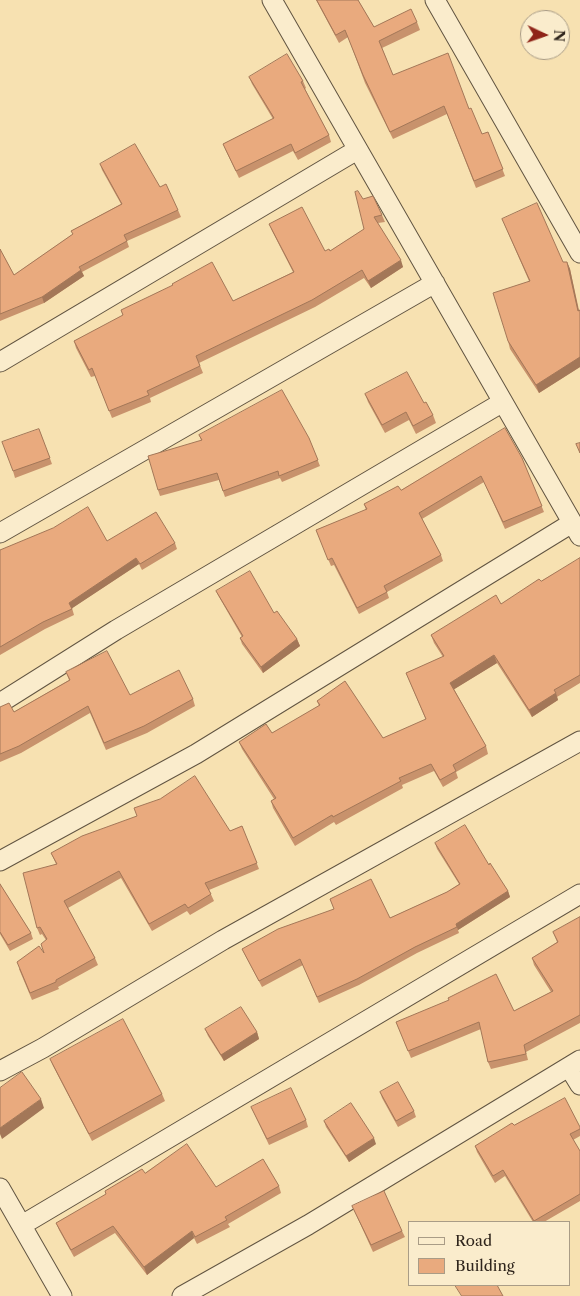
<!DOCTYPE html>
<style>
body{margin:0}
#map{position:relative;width:580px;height:1296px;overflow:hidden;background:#f7e1b1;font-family:"Libre Caslon Text",serif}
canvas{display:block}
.legend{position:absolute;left:408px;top:1221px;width:162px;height:65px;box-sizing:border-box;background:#faeccc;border:1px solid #a99c86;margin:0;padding:6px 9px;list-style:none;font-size:15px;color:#2f251c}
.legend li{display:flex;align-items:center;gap:10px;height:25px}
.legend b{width:25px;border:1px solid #a99c86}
.north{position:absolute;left:520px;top:10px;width:50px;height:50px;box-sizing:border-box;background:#faeccc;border:1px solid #a99c86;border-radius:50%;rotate:93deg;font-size:14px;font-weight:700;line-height:20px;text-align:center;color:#2f251c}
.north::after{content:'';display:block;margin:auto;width:18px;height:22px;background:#8f2418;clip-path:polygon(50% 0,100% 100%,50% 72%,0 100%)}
</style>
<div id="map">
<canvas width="580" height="1296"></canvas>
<ul class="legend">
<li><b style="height:6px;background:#faeccc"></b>Road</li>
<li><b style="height:14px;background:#e9aa7e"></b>Building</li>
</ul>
<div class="north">N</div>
</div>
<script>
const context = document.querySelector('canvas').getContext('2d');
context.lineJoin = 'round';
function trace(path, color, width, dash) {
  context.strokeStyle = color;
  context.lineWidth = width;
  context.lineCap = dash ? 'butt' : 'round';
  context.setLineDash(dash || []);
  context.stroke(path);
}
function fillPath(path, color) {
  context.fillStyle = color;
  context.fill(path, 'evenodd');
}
const street = new Path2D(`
 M272,0L580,536
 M435,0L580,253
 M0,362L357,150
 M0,533L435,283
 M0,703L116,630L503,402
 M0,861L196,754L572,523
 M569,1067L580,1085
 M0,1071L43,1048L223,940L580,741
 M0,1188L62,1296
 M22,1225L580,894
 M182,1296L308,1225L580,1060`);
const wall = new Path2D(`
 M316,0H358L374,27L417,22L420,30L382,48L393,75L469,109L482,134L488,132L505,176L476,188L447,114L393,139L365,83L348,37L339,43Z
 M249,77L303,81L306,88L305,89L329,135L331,142L298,160L293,151L239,178L226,151L223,144L273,119L252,84Z
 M100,164L160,187L178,210L181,217L127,241L129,247L82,272L84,276L44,303L0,321V249L14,275L73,234L71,231L121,204L102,170Z
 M363,199L382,215L385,222L378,223L403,267L371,288L364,278L315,307L199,363L203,373L150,398L151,402L112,418L95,376L91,377L76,348L74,341L123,316L121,310L233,301L293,272L272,231L269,224L325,251H330L364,229Z
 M502,219L563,262H567L570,269L579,310H580V367L539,393L510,349L508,341L529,281Z
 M365,394L424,403L433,415L436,423L416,434L409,420L385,433L368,402Z
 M39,429L52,464L15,478L13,471Z
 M199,435L309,438L320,466L282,482L280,478L225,497L219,480L160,496L158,490L201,440Z
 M522,458L544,512L505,529L484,482L422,519L441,555L443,561L387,592L389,598L359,614L334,565L331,566L316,530L366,510L364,504L401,490Z
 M107,541L175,543L177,549L142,570L139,564L72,608L74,615L45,629L0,655V550Z
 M580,559V683L557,697L558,700L532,717L497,663L454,689L486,746L488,754L456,772L458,778L443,787L434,771L402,785L403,788L336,825L334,822L295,846L273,808L271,801L274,799L242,749L239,742L272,733L319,706L317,701L383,738L426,720L406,673L443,657L434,643L431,635L501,604Z
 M216,591L274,613L297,639L300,646L263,673L242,644L240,638L242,637L219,597Z
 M66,672L130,695L193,699L195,706L147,733L106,750L90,713L21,753L0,762V707L14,712L69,680Z
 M242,826L259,869L209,890L214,901L190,915L187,911L152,931L121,878L68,908L95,958L98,965L58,987L59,989L32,1000L19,969L44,953L46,940L42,934L40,935L37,928L56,864L51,853L230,831Z
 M435,843L489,865L508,891L510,897L458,930L459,933L417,953L359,985L319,1003L303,965L262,987L245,955L242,949L334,909L330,899L390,918L447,892L459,884L437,849Z
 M0,884L31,933L33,939L10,951L0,934Z
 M580,917V1023L526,1052L528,1060L491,1069L488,1062L481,1029L411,1058L396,1022L514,1011L551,992L534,965L532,958L557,942L553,932Z
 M205,1029L257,1032L259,1039L224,1061L208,1036Z
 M50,1059L162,1094L165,1101L92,1141L53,1066Z
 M380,1092L414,1111L416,1117L398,1127L382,1098Z
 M251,1107L306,1120L308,1127L269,1145Z
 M324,1121L376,1144L349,1162L326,1127Z
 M514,1125L580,1127V1136L573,1140L580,1151V1201L544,1222H533L505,1176L495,1183L477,1152L475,1146Z
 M145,1173L216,1187L279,1186L281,1193L228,1224L230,1227L197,1244L194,1238L147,1275L115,1233L74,1257L59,1230L56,1223Z
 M352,1206L402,1231L405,1237L373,1252Z`);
const shadedWall = new Path2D(`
 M401,260L403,267L371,288L368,281Z
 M567,262L570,269L580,317L578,311Z
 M81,270L84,276L44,303L42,297Z
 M580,357V367L539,393L536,385Z
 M136,558L139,564L71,609L69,603Z
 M297,639L300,646L263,673L261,667Z
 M494,655L497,663L453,690L450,683Z
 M556,693L558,700L532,717L529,710Z
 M508,891L510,897L458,930L456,924Z
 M257,1032L259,1039L224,1061L221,1055Z
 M41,1099L44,1108L2,1139L0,1134V1128Z
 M374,1138L376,1144L349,1162L346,1156Z
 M192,1231L194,1238L147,1275L144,1267Z`);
const building = new Path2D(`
 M317,0H358L374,27L411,9L417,22L379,41L393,75L448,53L469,109L471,108L482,134L488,132L503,169L474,181L444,106L390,132L363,75L345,30L336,35Z
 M287,54L303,81L301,82L329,135L295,153L291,144L236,171L223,144L274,118L249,77Z
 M135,144L160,187L166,184L178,210L124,235L127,241L79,267L81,270L42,297L0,314V249L14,275L73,234L71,231L122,204L100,164Z
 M358,191L363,199L373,196L382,215L374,217L401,260L368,281L362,270L312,300L196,356L200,366L147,391L149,395L109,411L92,368L89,370L74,341L123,315L121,310L173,285L172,284L212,262L233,301L294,272L269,224L302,207L325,251L329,249L330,251L364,229L355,192Z
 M537,203L563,262H567L578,311L580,310V358V357L536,385L508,341L493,293L530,281L502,219Z
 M407,372L424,403L426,402L433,415L413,426L406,412L382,425L365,394Z
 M282,390L309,438L318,460L279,476L278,471L223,491L217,473L158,490L148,456L202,440L199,435Z
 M505,428L522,458L542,506L503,522L481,476L419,513L441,555L384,586L387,592L357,608L332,558L328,560L316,530L367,509L364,504L398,486L401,490Z
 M39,429L50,458L13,471L2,442Z
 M580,443V453L576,444Z
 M88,507L107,541L156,512L175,543L140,564L136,558L69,603L72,609L43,622L0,647V550L53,528Z
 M580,558V675L554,690L556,693L529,710L494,655L450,683L486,746L453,765L456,771L440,780L431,764L399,778L401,781L333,817L332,815L293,838L271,801L276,798L239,742L266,724L272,733L320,705L317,701L345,681L383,738L426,719L406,673L444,656L431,635L496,595L501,604L539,579L541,581Z
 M250,571L274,613L277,611L297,639L261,667L240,638L243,636L216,591Z
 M107,651L130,695L179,670L193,699L144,726L104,743L88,706L19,746L0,754V707L9,703L14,712L70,680L66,672Z
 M195,776L230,831L242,826L257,863L205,883L211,894L188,908L185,904L149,924L119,871L64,901L95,958L56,980V982L30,993L17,962L39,946L44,953L41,944L47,939L40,927L37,928L23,873L57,864L51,853L82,836L137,816L134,808L160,799Z
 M465,825L489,865L490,863L508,891L456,924L457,927L415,947L357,979L317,997L300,959L259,981L242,949L278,929L334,909L330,899L371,879L390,918L447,892L460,884L435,843Z
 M0,884L31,933L8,945L0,932Z
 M580,917V1015L524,1045L526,1054L488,1062L479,1022L408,1051L396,1022L449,1000L448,998L496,974L514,1011L553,991L532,958L558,942L553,932Z
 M241,1007L257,1032L221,1055L205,1029Z
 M123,1019L162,1094L89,1134L50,1059Z
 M22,1072L41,1099L0,1128V1088Z
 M398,1082L414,1111L396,1121L380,1092Z
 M291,1088L306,1120L267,1139L251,1107Z
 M565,1098L580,1127V1129L570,1134L580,1151V1194L534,1221L503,1170L493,1176L475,1146L512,1123L514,1125Z
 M351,1103L374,1138L346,1156L324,1121Z
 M187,1144L216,1187L263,1159L279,1186L225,1217L227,1220L195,1237L192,1231L144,1267L113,1226L71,1250L56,1223L106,1194L105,1191L142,1169L145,1173Z
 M384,1191L402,1231L371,1245L352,1206Z
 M455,1285H497L503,1296H462Z`);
trace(street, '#615441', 21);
trace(street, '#faeccc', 19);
fillPath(wall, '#c8926c');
fillPath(shadedWall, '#a37758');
fillPath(building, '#e9aa7e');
trace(building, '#a37758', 1);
</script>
